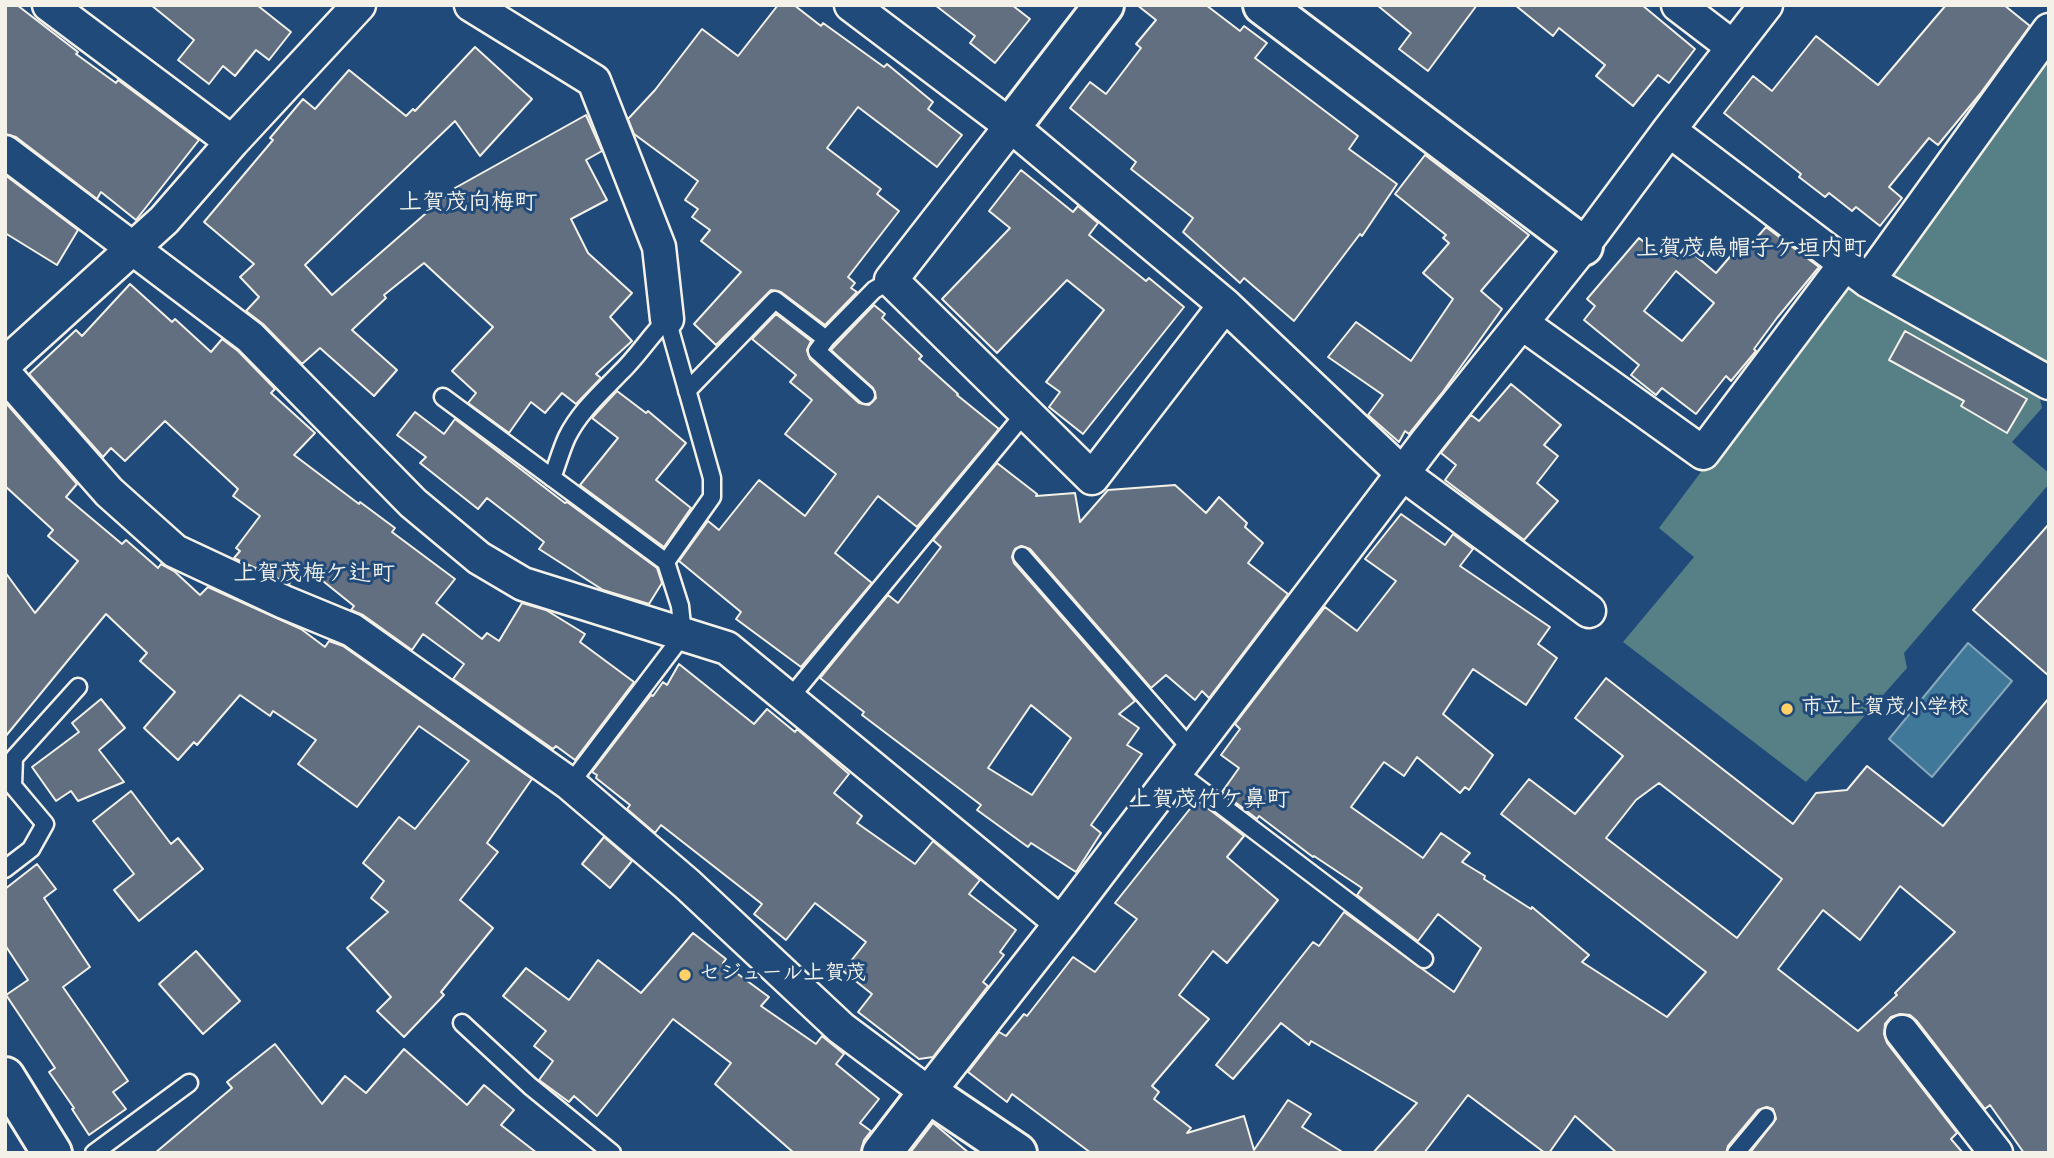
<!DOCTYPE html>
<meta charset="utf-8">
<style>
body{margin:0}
#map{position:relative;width:2054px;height:1158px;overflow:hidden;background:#1f4a7a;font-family:"Architects Daughter",sans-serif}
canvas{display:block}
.frame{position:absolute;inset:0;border:7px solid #f4f1e8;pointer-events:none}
</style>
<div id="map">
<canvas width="2054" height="1158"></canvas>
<div class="frame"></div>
</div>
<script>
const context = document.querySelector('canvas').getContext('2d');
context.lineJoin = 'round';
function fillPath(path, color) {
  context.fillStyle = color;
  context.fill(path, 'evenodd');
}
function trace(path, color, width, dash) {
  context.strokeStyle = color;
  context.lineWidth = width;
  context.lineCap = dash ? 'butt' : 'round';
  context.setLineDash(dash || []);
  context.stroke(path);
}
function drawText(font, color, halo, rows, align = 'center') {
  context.font = font + ' "Architects Daughter","Klee One",sans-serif';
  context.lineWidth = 6;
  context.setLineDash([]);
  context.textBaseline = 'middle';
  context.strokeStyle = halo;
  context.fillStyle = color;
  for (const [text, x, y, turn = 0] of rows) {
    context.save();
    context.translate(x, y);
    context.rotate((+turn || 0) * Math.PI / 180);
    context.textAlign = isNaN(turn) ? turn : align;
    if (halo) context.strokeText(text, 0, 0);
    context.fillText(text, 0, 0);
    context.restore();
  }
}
const green = new Path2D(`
 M2049,48V364L1888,276Z
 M1856,284L2038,390L2042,408L2012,442L2049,473V484L1904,653L1907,668L1806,782L1623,642L1694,557L1659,528L1838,289Z`);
const water = new Path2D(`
 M1968,643L2012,681L1932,777L1889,739Z`);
const building = new Path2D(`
 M5,5H17L78,52L76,54L116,83L118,80L199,140L136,220L101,192L97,199L16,137L5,134Z
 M151,5H257L291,32L269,60L256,50L235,76L223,66L209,84L178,60L194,40Z
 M778,5H794L821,26L823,23L884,67L887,64L933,102L928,109L962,135L937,167L858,107L827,148L881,189L877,194L899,211L848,277L855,283L851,288L857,292L825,325L781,292L771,290L716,345L694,324L741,272L701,241L710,230L692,217L698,209L685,200L698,181L634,134L628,119L655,90L702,29L738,56Z
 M935,5H1012L1030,19L995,63L970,43L975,36Z
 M1137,5H1206L1240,31L1244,26L1267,43L1255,58L1358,136L1349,149L1397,184L1362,236L1360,234L1294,321L1244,278L1240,283L1183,232L1193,218L1131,169L1136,162L1070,108L1090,82L1106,94L1141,48L1136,44L1156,20Z
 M1377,5H1477L1428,71L1399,49L1411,33Z
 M1515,5H1642L1695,49L1669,83L1658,75L1633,106L1596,76L1605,65L1559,28L1553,36Z
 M1946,5H2004L2030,26L1980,94L1938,145L1929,138L1889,187L1902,198L1880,226L1856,207L1852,211L1829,193L1825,197L1799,177L1801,174L1724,113L1753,76L1772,91L1816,36L1878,85Z
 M475,47L532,99L480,156L455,121L305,265L332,295L455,188L586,115L602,151L586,160L607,200L571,219L588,253L632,293L610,317L632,341L596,374L601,378L576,404L562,393L545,413L531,402L509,433L468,403L476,393L452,371L493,327L424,263L384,295L386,298L352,330L397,370L374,396L320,348L302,364L263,324L246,311L259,297L240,277L254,264L204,222L273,140L270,138L303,99L315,109L349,70L406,116L413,109L415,111Z
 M1425,155L1529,235L1481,291L1502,309L1442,393L1409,434L1405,431L1399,442L1368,415L1383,395L1328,357L1356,322L1411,361L1453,299L1423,273L1449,243L1443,238L1446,235L1395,194Z
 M1021,170L1073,212L1078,206L1098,223L1089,235L1146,281L1149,278L1184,307L1083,434L1049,407L1060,392L1046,382L1104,310L1067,280L997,353L942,299L1010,228L989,211Z
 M5,175L78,230L57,265L5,233Z
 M1766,227L1819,267L1777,318L1754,349L1756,351L1731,381L1726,376L1696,414L1662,388L1656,395L1631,375L1639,365L1584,320L1595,306L1587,299L1639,238L1659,254L1663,248L1676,259L1685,247L1716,273L1740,245L1746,250ZM1676,271L1714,303L1682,341L1644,311Z
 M130,284L172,322L175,319L211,352L222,339L238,351L275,389L271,393L315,433L294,455L359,504L360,502L395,528L392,532L455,579L436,603L482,639L487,633L499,641L522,603L546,610L585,634L580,642L634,682L575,760L556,746L553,749L453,679L464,664L423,634L412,650L363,615L351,610L354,606L303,565L289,584L234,558L240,551L236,548L260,516L233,496L238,489L165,421L125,461L111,448L103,457L29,374L76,330L82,336Z
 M874,305L885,314L882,318L922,356L919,359L958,394L957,395L999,429L917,527L878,496L835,553L872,583L801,667L736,619L741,612L679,561L708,521L719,530L759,480L805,516L836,474L785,434L812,400L790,382L796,375L752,339L776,314L811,341L807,350L810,359L859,403L869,405L876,398L873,388L831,350Z
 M1905,331L2027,399L2007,433L1961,406L1964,401L1889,360Z
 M1511,384L1561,425L1544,445L1558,456L1537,483L1558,501L1524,540L1445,480L1456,465L1441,453L1471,415L1479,421Z
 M617,391L646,413L648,411L686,443L656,480L691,508L664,547L580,485L618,438L592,418Z
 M5,402L77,484L66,497L122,544L126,540L158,568L161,564L174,571L200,595L208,587L301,629L325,647L329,641L343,646L532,779L487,843L498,852L460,900L493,928L441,992L444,995L404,1037L377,1011L391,997L347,948L388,912L371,898L384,881L363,863L399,817L415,829L469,761L419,726L357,807L298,764L316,740L273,711L270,716L240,695L197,745L194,742L178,760L144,728L175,692L140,661L147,653L106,614L5,737V572L35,613L78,561L48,536L53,530L5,486Z
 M415,412L444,434L455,419L565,503L567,502L657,568L662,583L649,604L603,590L539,549L544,542L487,498L478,509L420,463L426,457L397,435Z
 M997,463L1037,494L1036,496L1075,493L1080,522L1108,490L1175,485L1206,513L1219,497L1247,523L1245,527L1263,543L1248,563L1288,594L1209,698L1202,691L1195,700L1166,675L1151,688L1030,549L1021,546L1015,549L1012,557L1014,563L1135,701L1119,714L1139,728L1127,745L1142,754L1091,825L1101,833L1076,872L1031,843L1028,847L977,810L981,805L862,715L864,712L820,678L888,595L898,603L941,547L933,540ZM1031,705L1071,738L1032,795L988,768Z
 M1401,514L1445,545L1453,534L1473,549L1460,566L1550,627L1538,644L1557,658L1526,705L1473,669L1443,714L1493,755L1469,790L1465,787L1460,793L1417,757L1404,776L1384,762L1351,807L1423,858L1441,833L1470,853L1462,862L1485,876L1484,879L1531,909L1532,907L1589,955L1582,962L1667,1017L1706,972L1501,814L1529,779L1575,814L1623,756L1575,718L1606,678L1793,824L1816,793L1847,790L1867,766L1943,826L2049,698V1153H2024L1990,1105L1985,1109L1917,1021L1910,1015L1900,1014L1891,1017L1885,1024L1884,1034L1887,1043L1957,1133L1951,1139L1963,1153H1750L1776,1119L1773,1109L1767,1107L1758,1110L1728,1146L1726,1153H1617L1575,1116L1549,1153H1545L1468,1095L1424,1153H1373L1417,1103L1311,1041L1309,1045L1281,1023L1233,1079L1216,1065L1313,942L1319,946L1344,912L1454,992L1481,948L1438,914L1418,941L1357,895L1362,888L1314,856L1313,857L1259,816L1257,819L1222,792L1239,768L1221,755L1240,729L1235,724L1325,607L1357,631L1396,581L1365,559ZM1659,783L1782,879L1737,938L1606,838L1636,800ZM1900,886L1955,932L1895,993L1897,995L1858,1031L1778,969L1823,910L1860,940Z
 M2049,524V676L1973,610Z
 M679,664L754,724L767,709L795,732L797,729L849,774L834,793L862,816L857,823L915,864L933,841L980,880L969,894L1016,930L1000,952L1004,955L983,982L988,986L933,1057L919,1059L858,1012L872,994L843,971L866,942L815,903L786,940L754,914L762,904L661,825L655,833L627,809L630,805L596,778L597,775L592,772L651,695L653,696L663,682L667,685Z
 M101,699L125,728L99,750L124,782L78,801L71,791L56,801L32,767L79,732L72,723Z
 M131,791L171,844L178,838L203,869L139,921L114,890L134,874L93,821Z
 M1197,800L1244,836L1227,857L1278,900L1227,963L1213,951L1179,995L1209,1019L1152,1086L1159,1092L1154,1099L1191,1128L1187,1133L1244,1116L1254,1150L1288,1100L1311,1114L1302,1127L1344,1153H1091L1012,1094L1007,1102L968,1072L999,1032L1006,1036L1024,1014L1027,1016L1073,957L1095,972L1137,919L1115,903Z
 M604,837L632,861L610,888L582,864Z
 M37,864L56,889L44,898L90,967L63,987L128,1081L113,1092L126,1109L89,1135L72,1109L74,1108L49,1072L55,1068L6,995L28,980L5,945V889Z
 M693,933L726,959L723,963L769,997L761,1006L816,1044L822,1036L844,1054L836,1064L879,1099L860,1123L871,1131L864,1140L861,1153H794L715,1084L731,1063L673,1019L597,1116L574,1096L569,1102L539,1080L553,1061L534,1046L546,1031L503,996L526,968L569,1000L598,960L641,993Z
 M196,951L240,1001L203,1034L159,984Z
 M275,1044L322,1104L345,1076L366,1093L404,1049L467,1105L484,1085L514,1110L501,1125L537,1153H155L232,1088L227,1082Z
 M933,1123L969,1153H910Z`);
const lane = new Path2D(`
 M826,339L817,351L866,395
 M687,391L775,300L826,339L874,290L891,280
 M443,397L666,562
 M552,478C557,465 561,450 567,437C580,411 601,393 620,373C637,357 650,336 667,319
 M1022,556L1192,750
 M789,699L1025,413
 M1176,771L1424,959
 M570,784L683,635L680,606L666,562L712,497V478L667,319
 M5,869L31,849L45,824L13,786L14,758L78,687
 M462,1023L530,1086L612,1153
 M94,1153L189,1083
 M1736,1153L1766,1117`);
const street = new Path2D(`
 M49,5L232,142
 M471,5L594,81L659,247L667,319
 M851,5L1011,126L1225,305L1403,474L1589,611
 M1678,5L1733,47
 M1011,126L891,280L1092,478L1225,305
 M1669,130L1868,281L2049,383
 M5,152L250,337L413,503L479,558L523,584L727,648L1061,923
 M1868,281L2049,30
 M1523,324L1703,453L1845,264
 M5,364L164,220L232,142L359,5
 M5,374L109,492L175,551L284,602L352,630L570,784L687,884L841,1028L928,1093L1061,923L1428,440L1583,246L1669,130L1766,5
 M1902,1032L1996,1153`);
const secondary = new Path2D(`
 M1263,5L1583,246
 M1011,126L1104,5
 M5,1077L52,1153
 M882,1153L928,1093L1017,1153`);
const markers = [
 [1787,709,7,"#ffd166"],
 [685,975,7,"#ffd166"]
];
const poiNames = [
 ["市立上賀茂小学校",1801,709],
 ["セジュール上賀茂",699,975]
];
const neighbourhoodNames = [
 ["上賀茂向梅町",468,204],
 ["上賀茂烏帽子ケ垣内町",1751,250],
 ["上賀茂梅ケ辻町",314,575],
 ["上賀茂竹ケ鼻町",1209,801]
];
fillPath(green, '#567f86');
fillPath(water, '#40789a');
trace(water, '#88a8b9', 2);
fillPath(building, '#626f81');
trace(building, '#f4f1e8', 2);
trace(lane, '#f4f1e8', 21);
trace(street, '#f4f1e8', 37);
trace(secondary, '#f4f1e8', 44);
trace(lane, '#1f4a7a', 16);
trace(street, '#1f4a7a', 32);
trace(secondary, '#1f4a7a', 38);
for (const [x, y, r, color] of markers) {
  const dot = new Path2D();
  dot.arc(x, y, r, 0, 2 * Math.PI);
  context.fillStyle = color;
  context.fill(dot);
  trace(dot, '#1f4a7a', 2.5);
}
drawText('bold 21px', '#f4f1e8', '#1f4a7a', poiNames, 'left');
drawText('bold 23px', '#f4f1e8', '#1f4a7a', neighbourhoodNames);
</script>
